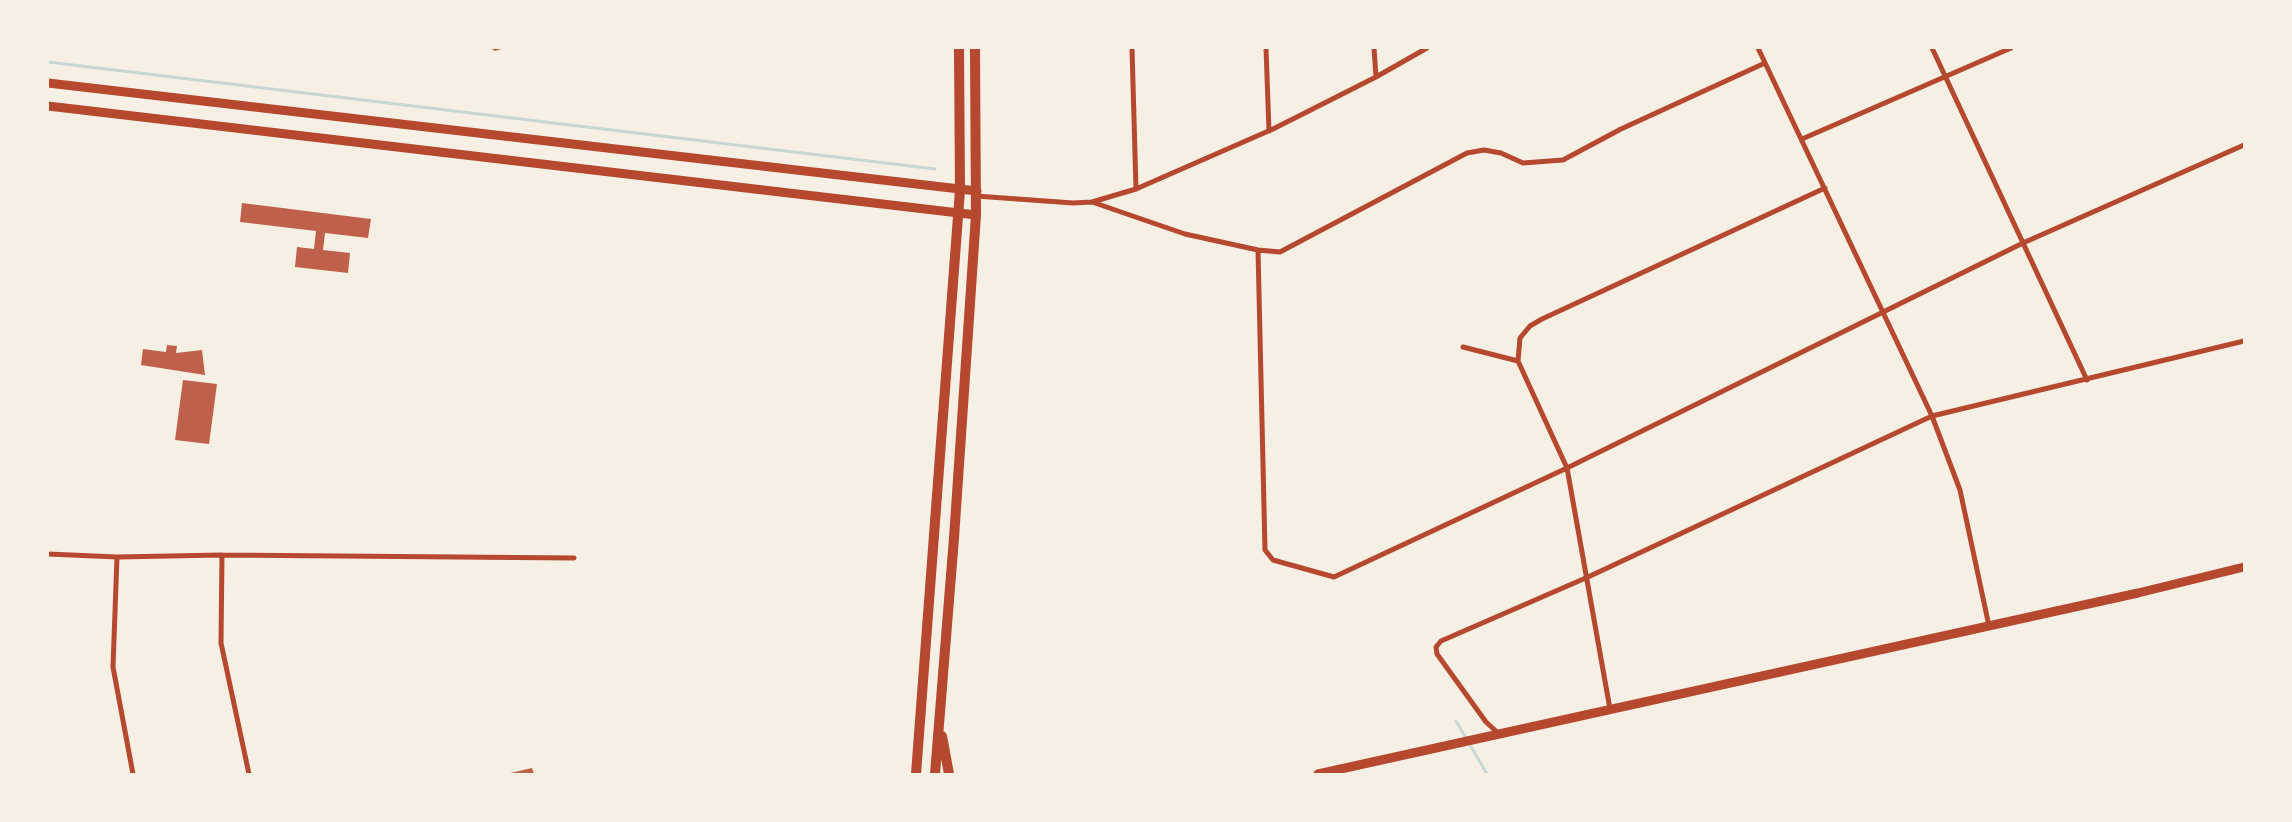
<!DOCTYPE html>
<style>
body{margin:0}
#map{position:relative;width:2292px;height:822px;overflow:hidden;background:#f6efe4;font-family:"PT Sans",sans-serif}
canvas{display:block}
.frame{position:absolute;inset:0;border:49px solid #f6efe4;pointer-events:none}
</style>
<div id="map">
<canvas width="2292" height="822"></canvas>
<div class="frame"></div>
</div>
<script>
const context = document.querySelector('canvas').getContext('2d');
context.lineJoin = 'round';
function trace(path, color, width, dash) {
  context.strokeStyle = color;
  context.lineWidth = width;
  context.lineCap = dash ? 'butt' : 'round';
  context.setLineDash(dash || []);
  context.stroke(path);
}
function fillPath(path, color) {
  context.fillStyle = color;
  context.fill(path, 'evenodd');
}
const stream = new Path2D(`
 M48,62L935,169
 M1456,721L1487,774`);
const building = new Path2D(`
 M490,48H505L495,51Z
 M242,203L371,219L368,238L325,233L323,250L350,253L348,273L295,267L297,247L314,249L316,231L240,222Z
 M167,345L177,346L176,353L202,350L205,375L141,365L143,349L166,352Z
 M183,380L217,384L209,444L175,440Z
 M532,768L534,774H506Z`);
const minor = new Path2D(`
 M1132,48L1136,189
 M1266,48L1269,131
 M1374,48L1376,77
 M1758,48L1932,416L1960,490L1989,626
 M1932,48L2087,380
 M1802,139L2011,48
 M976,196L1073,203L1092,202L1185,234L1258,250L1280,252L1467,153L1484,150L1501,153L1523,163L1563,160L1621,129L1765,63
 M1092,202L1136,189L1273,129L1376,77L1427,48
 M1258,250L1265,550L1273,560L1334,577L1567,468L2023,243L2244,145
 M1463,347L1518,361
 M48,554L117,557L222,555L574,558
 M222,555L221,643L249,774
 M117,557L113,667L133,774
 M1610,709L1567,468L1518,361L1520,338L1530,326L1542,319L1825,188
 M1498,733L1486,722L1437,654L1436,647L1441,641L1588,577L1932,416L2244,341`);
const secondary = new Path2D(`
 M1318,774L2138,593L2244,567`);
const primary = new Path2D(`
 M48,83L977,191
 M48,106L976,215`);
const trunk = new Path2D(`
 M942,736L949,774
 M916,774L960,190L959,48
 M935,774L954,538L976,215L975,48`);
trace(stream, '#c9d6d2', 3);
fillPath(building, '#bf614a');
trace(minor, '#b5482f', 5);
trace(secondary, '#b5482f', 9);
trace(primary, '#b5482f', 9);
trace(trunk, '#b5482f', 10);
</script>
